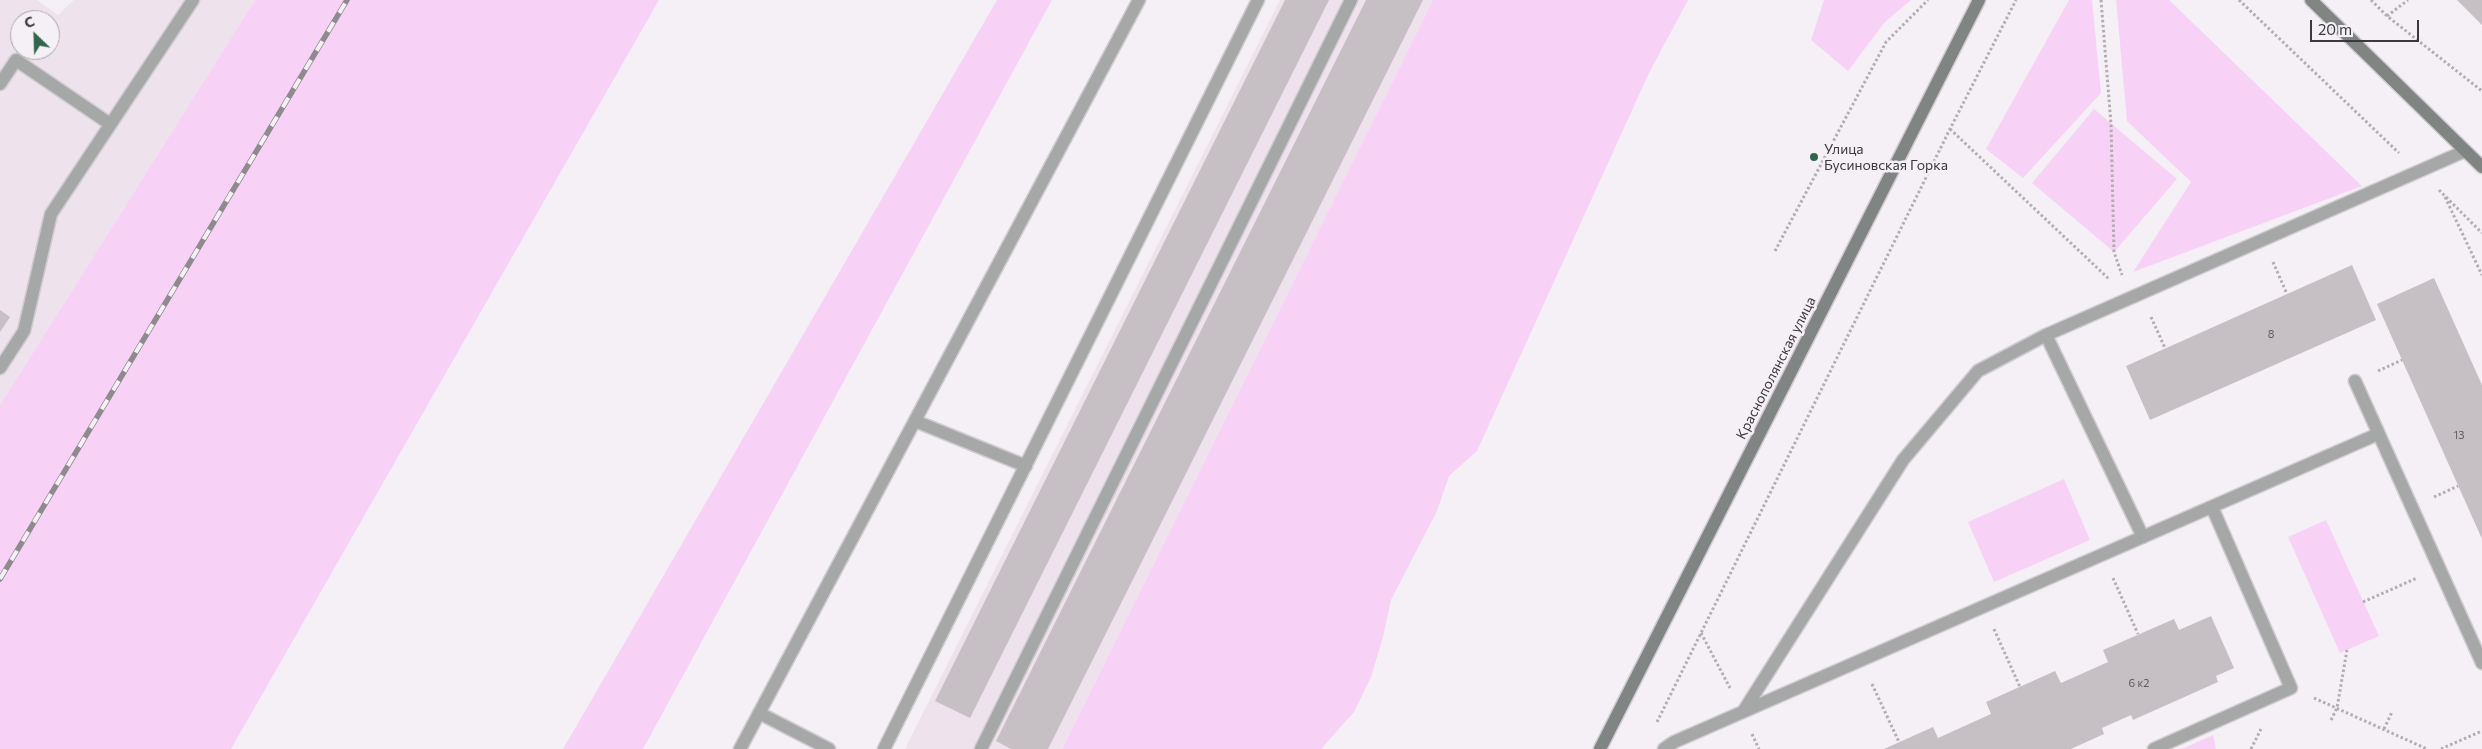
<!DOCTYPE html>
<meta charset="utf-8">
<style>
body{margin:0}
#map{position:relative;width:2482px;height:749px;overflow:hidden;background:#f5f0f5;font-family:Commissioner,sans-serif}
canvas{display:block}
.north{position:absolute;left:10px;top:10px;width:50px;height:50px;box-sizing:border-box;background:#f5f0f5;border:1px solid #aba7ab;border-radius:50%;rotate:336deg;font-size:14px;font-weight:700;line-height:20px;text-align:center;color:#3b393b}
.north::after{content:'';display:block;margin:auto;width:18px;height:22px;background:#32664c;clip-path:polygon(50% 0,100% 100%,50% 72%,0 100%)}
.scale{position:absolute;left:2310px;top:20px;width:109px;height:22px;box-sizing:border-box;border:2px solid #3b393b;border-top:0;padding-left:6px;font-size:15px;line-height:18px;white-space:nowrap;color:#3b393b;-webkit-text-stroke:4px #f5f0f5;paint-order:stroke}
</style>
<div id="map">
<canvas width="2482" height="749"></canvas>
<div class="north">С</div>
<div class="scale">20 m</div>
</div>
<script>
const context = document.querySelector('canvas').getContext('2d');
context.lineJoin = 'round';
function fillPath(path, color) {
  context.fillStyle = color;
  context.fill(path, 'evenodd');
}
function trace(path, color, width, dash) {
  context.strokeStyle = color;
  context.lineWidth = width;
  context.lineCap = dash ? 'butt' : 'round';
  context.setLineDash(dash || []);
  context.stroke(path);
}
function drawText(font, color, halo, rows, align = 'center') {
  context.font = font + ' Commissioner,sans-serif';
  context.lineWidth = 5;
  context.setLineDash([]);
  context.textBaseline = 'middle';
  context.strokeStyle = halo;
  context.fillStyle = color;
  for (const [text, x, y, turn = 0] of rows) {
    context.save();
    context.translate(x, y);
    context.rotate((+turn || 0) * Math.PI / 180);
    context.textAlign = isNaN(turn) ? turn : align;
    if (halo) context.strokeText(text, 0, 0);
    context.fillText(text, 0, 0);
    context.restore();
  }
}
const built = new Path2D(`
 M0,0H37L58,15L74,0H255L0,405ZM20,20H50V50H20Z
 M1280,0H1433L1062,749H905Z`);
const green = new Path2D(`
 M255,0H659L231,749H0V405Z
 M997,0H1052L643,749H563Z
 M1433,0H1688L1649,73L1477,451L1449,476L1437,511L1391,600L1383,637L1371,677L1354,712L1321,749H1062Z
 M1824,0H1911L1884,23L1848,71L1811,40Z
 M2069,0H2092L2101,93L2023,178L1986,149Z
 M2116,0H2169L2362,186L2133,272L2191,182L2127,121Z
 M2094,109L2177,179L2114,252L2032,183Z
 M2064,479L2090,540L1994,582L1968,522Z
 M2326,520L2379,636L2340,653L2288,537Z
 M2213,735L2216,749H2182Z`);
const building = new Path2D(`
 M1285,0H1329L970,718L935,701Z
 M1366,0H1423L1048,749H1011L996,741Z
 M2457,0H2482V25Z
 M2352,265L2376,320L2150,420L2126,366Z
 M2434,278L2482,385V539L2377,304Z
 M0,310L10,317L0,332Z
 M2211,616L2234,668L2216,676L2218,682L2133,720L2131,715L2102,728L2104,734L2071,749H1884L1933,727L1938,738L1991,714L1986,702L2055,671L2061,683L2108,662L2103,650L2174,619L2179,630Z`);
const path = new Path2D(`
 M2101,0L2111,124L2114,252L2122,275
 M2239,0L2399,153
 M2371,0L2387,16L2482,91
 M2387,16L2408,0
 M1950,129L2109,279
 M2439,190L2482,233
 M2445,197L2482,275
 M1775,251L1886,42L1928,0
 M2273,262L2287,294
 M2151,317L2165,348
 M2378,371L2402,360
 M2434,497L2458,486
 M2113,578L2138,634
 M2363,602L2417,578
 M1994,629L2020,687
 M1701,633L1730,688
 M1872,684L1899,742
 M2314,698L2427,749
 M2331,720L2337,708L2347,650
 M1657,722L1950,129L2016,0
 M2384,729L2392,712
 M1752,734L1759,749
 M2251,749L2261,729
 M2441,749L2482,731`);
const lane = new Path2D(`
 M0,84L16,60L110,124
 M2046,335L2465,151
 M0,368L24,331L51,214L193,0
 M2355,381L2482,663
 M915,421L1026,466
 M1743,712L1903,460L1978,371L2046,335L2143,537
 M759,713L829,749
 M740,749L1139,0
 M884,749L1258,0
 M981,749L1351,0
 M1664,749L1674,742L2378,434
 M2154,749L2291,688L2212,507`);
const secondary = new Path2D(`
 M2311,0L2482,167
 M1600,749L1979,0`);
const rail = new Path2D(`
 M0,579L347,0`);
const markers = [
 [1814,157,5,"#32664c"]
];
const numberNames = [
 ["8",2271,334],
 ["13",2459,435],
 ["6 к2",2139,683]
];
const poiNames = [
 ["Улица",1824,149],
 ["Бусиновская Горка",1824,165]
];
const streetNames = [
 ["Краснополянская улица",1776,368,-63]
];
fillPath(built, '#eee2ed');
fillPath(green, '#f7d2f6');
fillPath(building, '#c6c0c5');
trace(lane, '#d0cbd0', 15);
trace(secondary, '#d0cbd0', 15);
trace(path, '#b1adb1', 3, [2.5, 2.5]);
trace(lane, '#a5a8a6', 12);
trace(secondary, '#808482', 12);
trace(rail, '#8e8a8e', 5.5);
trace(rail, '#f5f0f5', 4, [11]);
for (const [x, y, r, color] of markers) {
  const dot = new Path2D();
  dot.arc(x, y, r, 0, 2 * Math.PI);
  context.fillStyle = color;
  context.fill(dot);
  trace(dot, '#f5f0f5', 2);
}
drawText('11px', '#5e5b5e', null, numberNames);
drawText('14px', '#3b393b', '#f5f0f5', poiNames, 'left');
drawText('14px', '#3b393b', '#f5f0f5', streetNames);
</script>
